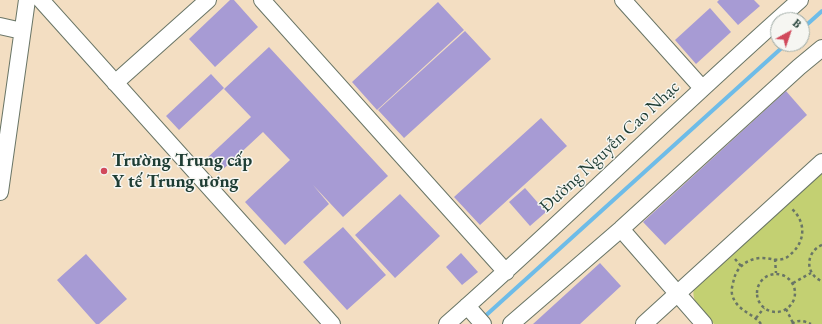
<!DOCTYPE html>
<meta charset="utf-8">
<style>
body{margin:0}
#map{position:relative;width:822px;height:324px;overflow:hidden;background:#f3dec2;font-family:"EB Garamond",serif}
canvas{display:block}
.north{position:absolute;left:770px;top:12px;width:40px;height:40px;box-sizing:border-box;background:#f6f6f2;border:1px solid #a0aca6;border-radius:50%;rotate:40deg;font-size:11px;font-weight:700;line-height:16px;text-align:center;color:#1f3d34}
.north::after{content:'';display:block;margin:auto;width:14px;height:18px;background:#d1495b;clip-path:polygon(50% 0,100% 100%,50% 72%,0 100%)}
</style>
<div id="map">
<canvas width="822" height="324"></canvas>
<div class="north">B</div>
</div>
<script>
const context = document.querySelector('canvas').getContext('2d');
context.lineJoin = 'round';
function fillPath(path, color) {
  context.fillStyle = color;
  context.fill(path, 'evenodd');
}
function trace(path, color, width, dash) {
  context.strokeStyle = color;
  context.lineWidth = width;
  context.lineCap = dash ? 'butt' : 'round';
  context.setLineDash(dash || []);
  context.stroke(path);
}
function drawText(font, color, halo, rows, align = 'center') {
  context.font = font + ' "EB Garamond",serif';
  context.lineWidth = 3;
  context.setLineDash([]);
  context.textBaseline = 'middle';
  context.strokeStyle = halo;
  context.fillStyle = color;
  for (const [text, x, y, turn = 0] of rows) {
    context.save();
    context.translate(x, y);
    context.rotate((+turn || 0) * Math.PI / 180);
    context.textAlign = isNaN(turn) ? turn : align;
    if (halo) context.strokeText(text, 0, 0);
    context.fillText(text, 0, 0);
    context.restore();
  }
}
const green = new Path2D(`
 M822,173V324H714C706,315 690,302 694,289L734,250Z`);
const stream = new Path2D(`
 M802,29L822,11
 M483,318L786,44`);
const building = new Path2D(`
 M230,0H234L258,27L215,67L189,39Z
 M719,0H754L760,6L738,25L717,2Z
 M438,2L464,30L377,110L352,82Z
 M710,8L731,32L696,64L675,40Z
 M465,31L491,59L404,138L378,110Z
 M269,47L388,176L343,217L313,185L329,204L285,245L245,202L290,160L263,132L219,173L206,159L251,117L224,89Z
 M211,74L224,88L179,130L166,116Z
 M786,91L807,115L665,245L643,222Z
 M541,118L567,146L480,225L454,197Z
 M525,188L546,212L530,226L509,202Z
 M400,194L440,236L395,278L355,235Z
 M343,227L386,275L347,310L303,262Z
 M461,253L478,272L462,285L446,267Z
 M86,254L127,299L99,324H96L57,280Z
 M600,263L621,286L580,324H533Z`);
const path = new Path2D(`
 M822,245C805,252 805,275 822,281
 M735,259L741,266
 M775,259L776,273
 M757 293a19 19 0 1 1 38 0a19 19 0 1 1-38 0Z
 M793,283L811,273
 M786,309L793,323
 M756,318L764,308
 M761,324C752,312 736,311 732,294C731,289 733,283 734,279C737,266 749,258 762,258C769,258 776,261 783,259C787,258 790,255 793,252C806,239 805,221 792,209
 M792,324C798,319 804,321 811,324`);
const minor = new Path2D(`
 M41,0L332,324
 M262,0L506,272
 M623,0L702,88
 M0,26L22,31
 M115,83L208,0
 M0,192L27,0
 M621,229L704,324
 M467,306L483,324
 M447,324C567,218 680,106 800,0
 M511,324L621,229L799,67L822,48
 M644,324L822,162`);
const markers = [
 [104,171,4,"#d1495b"]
];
const streetNames = [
 ["Đường Nguyễn Cao Nhạc",610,147,-43]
];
const poiNames = [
 ["Trường Trung cấp",112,161],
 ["Y tế Trung ương",112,182]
];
fillPath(green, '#c3d072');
trace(stream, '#6ebce8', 4);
fillPath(building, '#a79bd4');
trace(minor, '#697566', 18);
trace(path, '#697566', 2.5, [3, 3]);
trace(minor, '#fff', 16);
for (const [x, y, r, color] of markers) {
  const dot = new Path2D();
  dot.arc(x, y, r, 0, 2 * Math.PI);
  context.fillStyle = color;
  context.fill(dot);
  trace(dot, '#f6f6f2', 1.5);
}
drawText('18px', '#1f3d34', '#f6f6f2', streetNames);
drawText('bold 18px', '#1f3d34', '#f6f6f2', poiNames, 'left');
</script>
